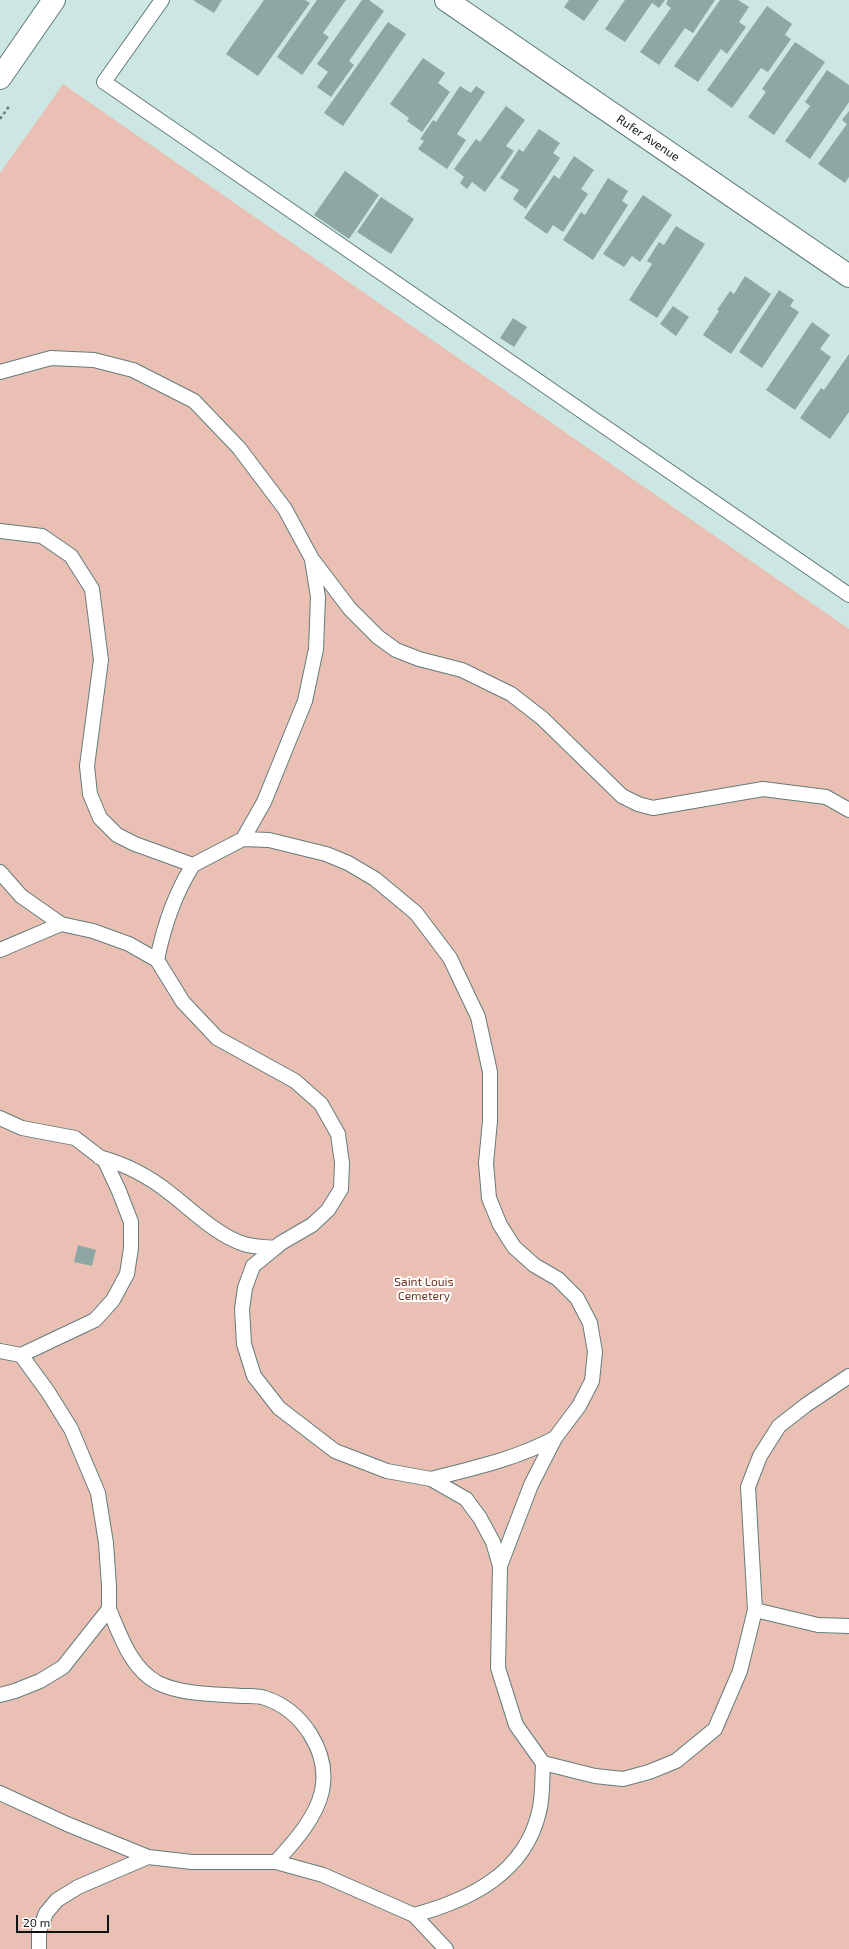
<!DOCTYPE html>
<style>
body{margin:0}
#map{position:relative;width:849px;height:1949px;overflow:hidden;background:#cbe6e3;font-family:"Exo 2",sans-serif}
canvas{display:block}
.scale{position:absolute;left:16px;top:1915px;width:93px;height:18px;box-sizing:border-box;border:2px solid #0b1413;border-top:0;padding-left:5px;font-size:12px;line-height:14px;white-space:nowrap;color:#0b1413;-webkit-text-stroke:3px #fff;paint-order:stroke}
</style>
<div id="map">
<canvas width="849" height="1949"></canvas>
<div class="scale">20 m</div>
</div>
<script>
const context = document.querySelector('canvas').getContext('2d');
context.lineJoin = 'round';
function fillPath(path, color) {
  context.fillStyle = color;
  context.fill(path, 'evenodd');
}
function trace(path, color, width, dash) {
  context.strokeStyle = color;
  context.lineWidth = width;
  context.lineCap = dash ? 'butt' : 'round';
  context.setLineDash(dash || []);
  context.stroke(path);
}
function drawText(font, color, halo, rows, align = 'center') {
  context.font = font + ' "Exo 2",sans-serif';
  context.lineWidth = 4;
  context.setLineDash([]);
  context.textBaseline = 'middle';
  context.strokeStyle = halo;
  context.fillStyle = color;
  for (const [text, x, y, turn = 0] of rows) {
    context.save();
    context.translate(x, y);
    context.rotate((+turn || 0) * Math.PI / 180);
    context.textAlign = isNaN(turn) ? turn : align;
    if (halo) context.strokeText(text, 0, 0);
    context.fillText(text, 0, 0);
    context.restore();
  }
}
const green = new Path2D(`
 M63,84L849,629V1949H0V173Z`);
const building = new Path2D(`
 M193,0H222L214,13Z
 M264,0H305L310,3L258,76L226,54Z
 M317,0H346L323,33L329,37L302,75L277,57Z
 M362,0H369L384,11L349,61L354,65L331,97L317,87L328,72L317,64Z
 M569,0H599L584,21L564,7Z
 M625,0H665L659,8L652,3L625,42L605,29Z
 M668,0H715L693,33L685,28L659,65L640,52L671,8L666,4Z
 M720,0H738L749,7L739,22L746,27L727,54L721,49L698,82L674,66Z
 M767,6L792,24L785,35L791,39L768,72L761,68L732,108L707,90Z
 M388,22L406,34L343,126L324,113Z
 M795,42L825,62L774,135L748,117L766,92L762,89Z
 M423,58L445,73L438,83L450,92L422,132L407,121L409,118L390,104Z
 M827,70L849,85V102L810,159L785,141L810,106L805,102Z
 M460,86L471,93L476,86L485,92L457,134L466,140L447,169L418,149L424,141L420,139L433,120L436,122Z
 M506,106L525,120L506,146L514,151L485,192L472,182L467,189L460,183L464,177L454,169L476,139L480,142Z
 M849,111V177L845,183L818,164L847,124L842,120Z
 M539,129L560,143L553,153L560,158L526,209L513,199L519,190L500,178L519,149L523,152Z
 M574,156L594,170L581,189L588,194L563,232L553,225L547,234L524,218L554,175L559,179Z
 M345,171L379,195L349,239L314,215Z
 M608,178L628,191L622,201L628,205L593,260L563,240L581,212L585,215Z
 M643,195L672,215L640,262L632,256L624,267L603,254Z
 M381,197L414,219L391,254L357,232Z
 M676,226L705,244L657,318L629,300L652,264L647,261L659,242L664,245Z
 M745,276L771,294L731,354L703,335L719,311L717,310L730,291L734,294Z
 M779,290L794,300L790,306L799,312L762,368L739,352Z
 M673,306L689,317L676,336L660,324Z
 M513,318L527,327L514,347L500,338Z
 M812,322L830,335L820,349L831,357L795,410L766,390Z
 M849,354V412L830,439L800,418L821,388L824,390Z
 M78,1245L96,1250L92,1266L74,1262Z`);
const path = new Path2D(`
 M0,119L10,105`);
const lane = new Path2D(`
 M162,0L104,82L849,595
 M0,372L51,358L94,360L133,370L194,401L239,448L285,509L312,559L350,609L378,637L396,650L419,659L462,670L511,694L542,718L622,796L638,804L653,808L763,789L826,797L849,810
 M0,531L42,536L71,556L92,589L101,660L87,766L90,794L100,818L117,835L135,844L193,865L243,839L269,840L326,854L348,863L375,879L416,913L450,958L478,1017L490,1072V1121L486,1163L489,1198L500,1225L514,1247L534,1265L558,1279L577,1298L590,1323L595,1352L592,1381L579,1406L555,1438L531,1485L500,1566L493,1542L480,1518L466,1499L431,1479L387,1471L335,1451L279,1408L254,1376L244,1344L242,1309L245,1288L253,1266L281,1243L312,1225L328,1210L341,1189L342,1163L338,1134L321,1104L295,1081L217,1038L183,1002L157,960L129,944L93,931L61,924
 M243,839L264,802L305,701L316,649L318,597L312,560
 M0,872L21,896L61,924L0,950
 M157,960C164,925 174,895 193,865
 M0,1118L22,1128L75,1138L105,1161L119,1191L131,1222V1248L127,1274L113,1300L95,1320L21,1355
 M99,1157C125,1164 150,1177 171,1194C193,1211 218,1236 244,1244C254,1247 265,1247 275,1248
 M0,1351L21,1355L48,1392L71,1429L98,1493L106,1543L109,1586V1609
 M849,1376L806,1405L779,1426L760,1456L748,1487L755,1610L818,1625L849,1626
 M431,1479C474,1468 516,1459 555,1438
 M500,1566L498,1668L516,1725L543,1763
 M0,1695L15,1691L40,1681L63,1667L109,1609C120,1635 131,1669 158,1683C183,1695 215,1694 241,1696C249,1696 258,1695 265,1698C302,1710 330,1752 322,1791C316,1818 294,1842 276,1862
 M0,1793L67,1824L148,1857
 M414,1915C470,1900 525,1873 539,1812C543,1797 542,1779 543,1763L595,1776L623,1779L649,1772L676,1761L715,1729L740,1671L755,1610
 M39,1949V1931L46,1913L57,1900L78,1887L148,1857L192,1862H276L323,1875L414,1915L446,1949`);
const street = new Path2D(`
 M446,0L849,276`);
const secondary = new Path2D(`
 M0,78L54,0`);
const streetNames = [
 ["Rufer Avenue",648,138,34]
];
const parkNames = [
 ["Saint Louis",424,1282],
 ["Cemetery",424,1296]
];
fillPath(green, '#eac0b4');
fillPath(building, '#8ea7a4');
trace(lane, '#647c79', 16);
trace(street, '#647c79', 24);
trace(secondary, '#647c79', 24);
trace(path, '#6c7e7c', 2.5, [3, 3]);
trace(lane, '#fff', 14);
trace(street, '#fff', 22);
trace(secondary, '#fff', 22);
drawText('12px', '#0b1413', '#fff', streetNames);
drawText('12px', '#71301e', '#fff', parkNames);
</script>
